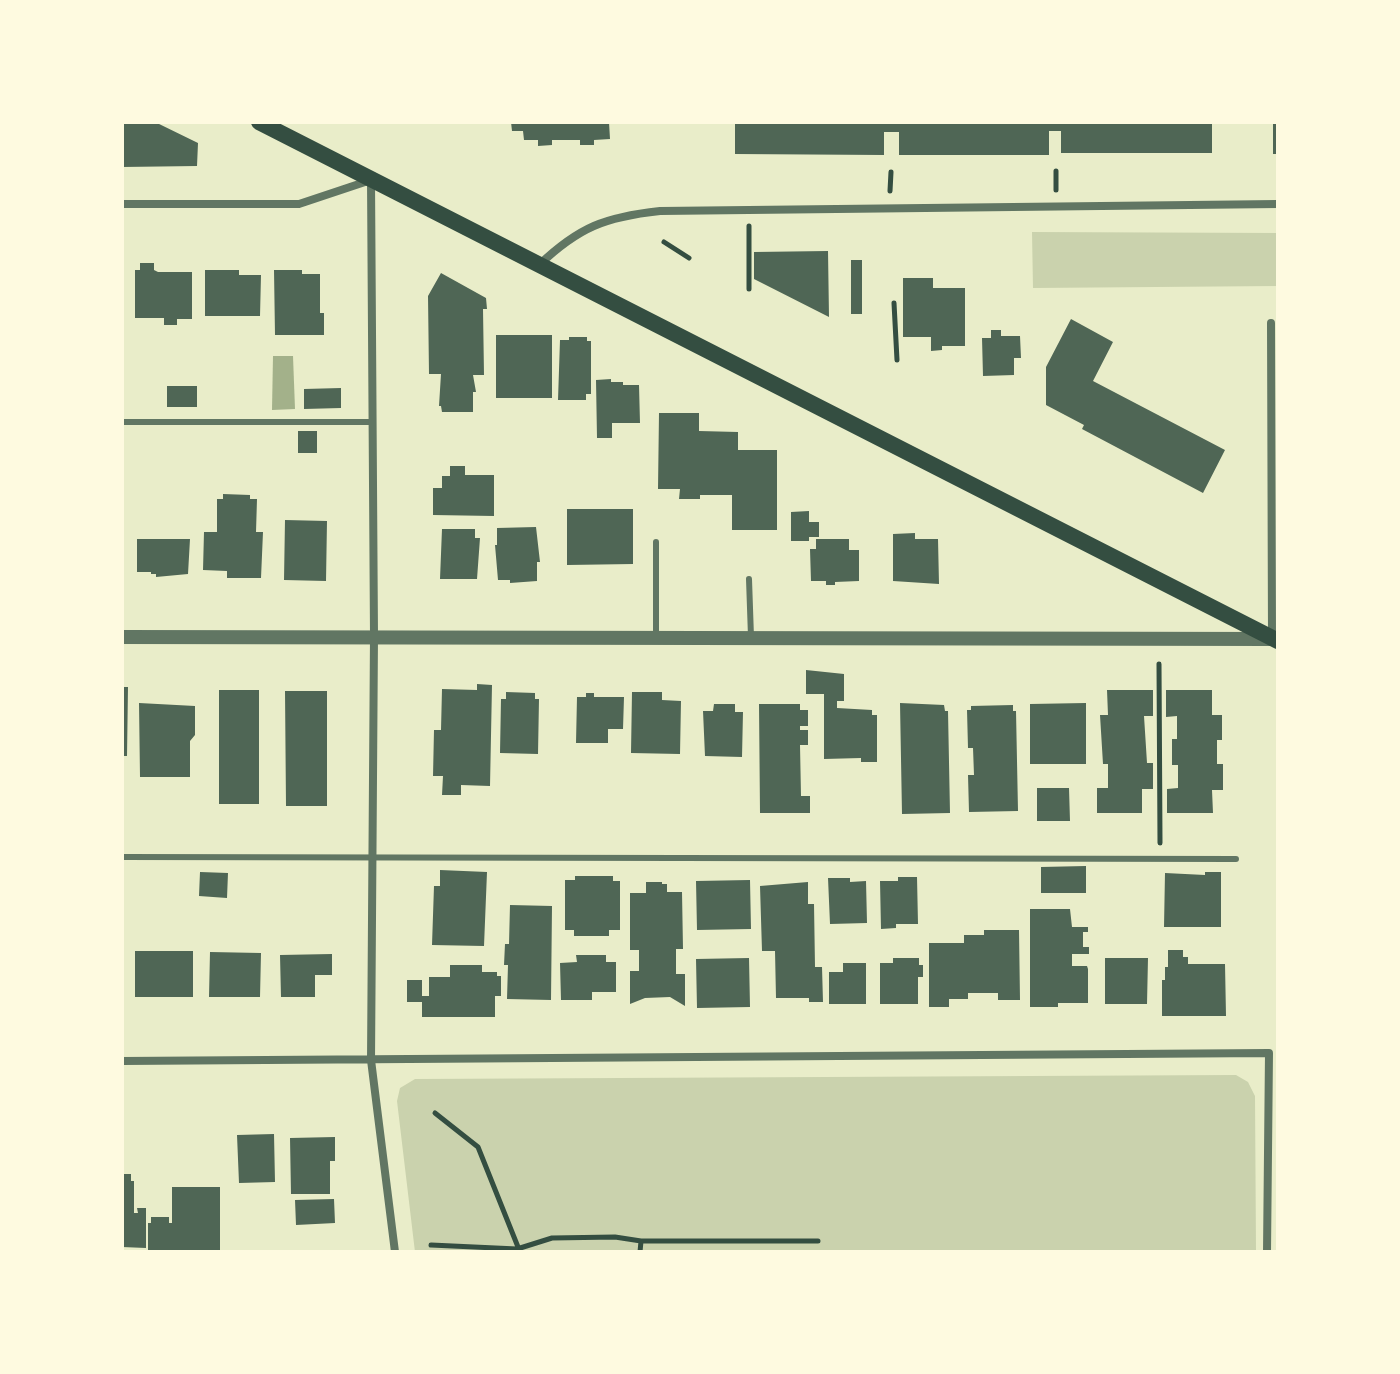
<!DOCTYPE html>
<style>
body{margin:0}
#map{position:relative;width:1400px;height:1374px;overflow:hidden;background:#e9edc9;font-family:Montserrat,sans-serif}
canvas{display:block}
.frame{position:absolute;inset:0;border:124px solid #fefae0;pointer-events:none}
</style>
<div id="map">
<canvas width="1400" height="1374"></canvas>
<div class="frame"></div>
</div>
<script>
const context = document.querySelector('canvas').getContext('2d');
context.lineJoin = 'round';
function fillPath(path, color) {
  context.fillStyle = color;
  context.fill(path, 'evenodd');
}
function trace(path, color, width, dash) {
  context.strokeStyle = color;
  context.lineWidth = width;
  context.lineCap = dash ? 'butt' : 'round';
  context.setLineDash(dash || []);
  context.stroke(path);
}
const green = new Path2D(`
 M1032,232L1278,233V286L1033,288Z
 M1236,1075L1248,1082L1255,1096L1256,1252H415L397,1101L400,1088L415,1079Z`);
const water = new Path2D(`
 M273,356H293L295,409L272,410Z`);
const building = new Path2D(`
 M122,122H155L198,143L197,166L122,167Z
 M511,122H609L610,139L594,140V145H580V140H552V145L538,146V140H524L523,131H512Z
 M735,122H1212V153H1061V131H1049V155H899V132H884V155L735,154Z
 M1273,122H1278V154H1273Z
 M828,251L829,317L754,279V252Z
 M851,260H862V314H851Z
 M140,263H154V270L158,272H192V319H177V325H164V318H135V270H140Z
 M205,270H239V275H261L260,316H205Z
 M274,270H302V274H320V313H324V335H275Z
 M441,273L486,298L487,309H483L484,375H473L476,392H473V412H442L441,406H439L441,374H429L428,296Z
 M903,278H933V288H965V346H942V350L931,351V337H903Z
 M1071,319L1113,342L1093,381L1225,450L1203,493L1082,429L1084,425L1046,405V367Z
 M991,330H1001V336H1020L1021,358H1014V375L983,376L982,338H991Z
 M496,335H552V398H496Z
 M569,337H587V341H591V394H586V400H558L560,340H569Z
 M611,379V382H623V385H639L640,423H612V438H597L596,380Z
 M167,386H197V407H167Z
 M341,388V408L304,409V389Z
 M659,413H699V431L738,432V450H777V530H732V495H700V499H679L680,489H658Z
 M298,431H317V453H298Z
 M450,466H465V475H494V516L433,515V488H442V476H450Z
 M223,494L250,495V499H257L256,532H263L261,578H227V571L203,570L204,532H217V499H223Z
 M567,509H633V564L567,565Z
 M809,511V522H819V537H809V541H791V512Z
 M285,520L327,521L326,581L284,580Z
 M536,527L540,562H537V581L510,583V580H498L495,545H497V528Z
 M442,529H475V538H480L477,579H440Z
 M915,533V539H938L939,584L893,581V534Z
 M137,539H190L188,574L156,577V574H151V572H137Z
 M816,539H849V550H859V581L835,582V585H826V581H811L810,549H816Z
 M806,670L844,674V701H837V708L872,710V715H877V762H861V758L824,759V694H806Z
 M477,684L492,685L490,786L461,785V795H442L443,776H433L434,730H441L442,689L477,690Z
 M122,687H128L127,756H122Z
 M219,690H259V804H219Z
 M1107,690H1153V716H1144L1147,763H1153V789H1142V813H1097V788H1108V764H1103L1100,715H1108Z
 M1166,690H1212V715H1222V740H1217V764H1223V790H1212L1213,813H1167V789L1178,788V765H1172V739H1177V716L1166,717Z
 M285,691H327V806H286Z
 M506,692L535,693V699H539L538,754L500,753L501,699H506Z
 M632,692H662V700L681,701L680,754L631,753Z
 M586,693H594V697H624L623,729H608V743H576L577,697H586Z
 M139,703L195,706V735L190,741V777H140Z
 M900,703L944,705L945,711H948L950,813L902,814Z
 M1086,703V764H1030V704Z
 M714,704H735V712H743L742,757L705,756L703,711H713Z
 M759,704H800V710H808V726H800V730H808V745H800L801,796H810V813H760Z
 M1013,705V711H1016L1018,811L969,812L968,775H974L973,748H968L967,710H971V706Z
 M1037,788H1069L1070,821H1037Z
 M1086,866V893H1041V867Z
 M440,870L487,872L484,946L432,945L434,886H440Z
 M200,872L228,873L227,898L199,896Z
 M1205,872H1221V927H1164L1165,873L1205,875Z
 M575,876H613V881H620V930H609V936H574V930H565V880H575Z
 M898,877H917L918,924H896V928L881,929L880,881H898Z
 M828,878H850V882L866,881L867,923L830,924Z
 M750,880L751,929L697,930L696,881Z
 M646,882H662V884H667V892H682L683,949H676V974H685V1006L670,997L645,998L630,1004V971H639V950H630V893H646Z
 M808,882V904H814L815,967H822L823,1002H809V998H776L775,951H762L760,886Z
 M510,905L552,906L551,1000L507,999L508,965H504L505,944H509Z
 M1030,909H1070L1072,927H1088V932H1083V947H1089V954H1072V966H1087L1088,969V1003H1058V1007H1030Z
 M984,930H1019L1020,1000H998V993H968V999H949V1007H929V943H964V935H984Z
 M1168,950H1183V957H1188V964H1225L1226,1016H1162V980H1165V967H1168Z
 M135,951H193V997H135Z
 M210,952L261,953L260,997H209Z
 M332,954V975H315V997H281L280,955Z
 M576,955H606V962H616V992H592V1000H561L560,963L577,962Z
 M749,958L750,1007L697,1008L696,959Z
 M893,958H919V965H923V977H918V1004H880V963H893Z
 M1105,958H1148L1147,1004H1105Z
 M843,963H866V1004H829V972H843Z
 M450,965H482V972H497V976H501V996H495V1017H422V1002H407V980H422V996H429V977H450Z
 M274,1134L275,1182L239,1183L237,1135Z
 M335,1137V1161H330V1194H291L290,1138Z
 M122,1174H131V1181H134V1213H138L137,1208H146V1248L122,1247Z
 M172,1187H220V1250L148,1252V1223H151V1217H169V1223H172Z
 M334,1199L335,1223L296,1225L295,1200Z`);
const path = new Path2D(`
 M1056,171V190
 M890,191L891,172
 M749,226V289
 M664,242L689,258
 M894,303L897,360
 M1159,664L1160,843
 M435,1113L478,1147L520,1252
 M641,1241H818
 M431,1245L517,1249L552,1238L615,1237L641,1241L640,1252`);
const service = new Path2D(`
 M122,422H372
 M656,542V637
 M749,579L751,637
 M122,857L1236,859`);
const minor = new Path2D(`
 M122,204H299L371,180L374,636L371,1060L395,1252
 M539,265C579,227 605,217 660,211L1278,204
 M1271,323L1272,638
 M122,1061L1269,1053L1267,1252`);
const tertiary = new Path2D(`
 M122,637L1272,639`);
const secondary = new Path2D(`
 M259,122L1278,641`);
fillPath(green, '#cad2ad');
fillPath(water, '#a3b18a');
fillPath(building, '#4f6655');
trace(path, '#344e41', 5);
trace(service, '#617663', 6);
trace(minor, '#617663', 8);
trace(tertiary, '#617663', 14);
trace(secondary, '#344e41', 16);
</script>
